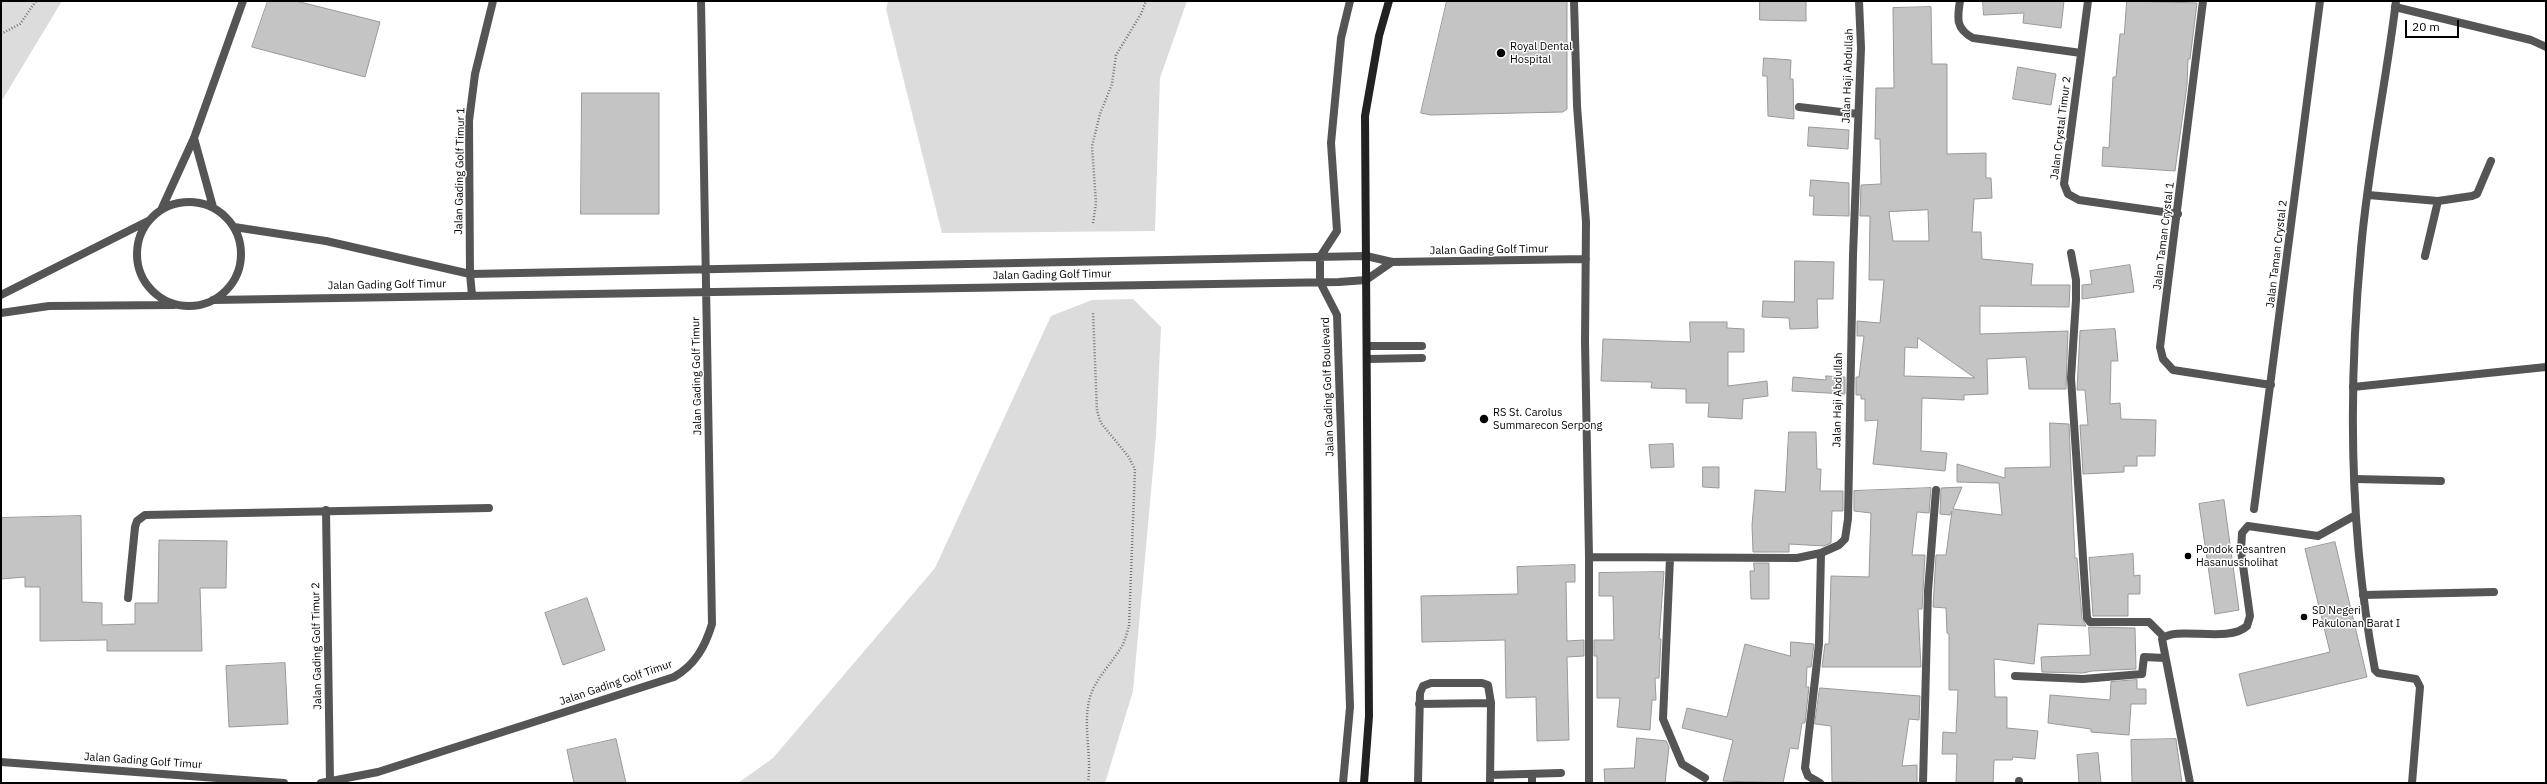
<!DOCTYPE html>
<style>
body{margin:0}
#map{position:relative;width:2547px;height:784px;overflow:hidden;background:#fff;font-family:"IBM Plex Sans",sans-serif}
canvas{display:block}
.frame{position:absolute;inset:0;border:2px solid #000;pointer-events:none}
.scale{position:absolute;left:2405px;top:20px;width:54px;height:18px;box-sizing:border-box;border:2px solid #000;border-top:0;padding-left:5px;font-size:12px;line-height:14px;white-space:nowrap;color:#000;-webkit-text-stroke:3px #fff;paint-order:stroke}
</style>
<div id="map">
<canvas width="2547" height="784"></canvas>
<div class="frame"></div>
<div class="scale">20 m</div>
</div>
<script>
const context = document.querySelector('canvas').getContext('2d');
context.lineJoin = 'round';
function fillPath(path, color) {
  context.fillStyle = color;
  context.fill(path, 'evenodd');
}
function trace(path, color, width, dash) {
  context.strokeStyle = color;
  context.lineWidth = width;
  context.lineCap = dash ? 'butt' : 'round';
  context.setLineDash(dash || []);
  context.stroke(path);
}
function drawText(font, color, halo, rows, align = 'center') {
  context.font = font + ' "IBM Plex Sans",sans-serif';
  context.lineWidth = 3;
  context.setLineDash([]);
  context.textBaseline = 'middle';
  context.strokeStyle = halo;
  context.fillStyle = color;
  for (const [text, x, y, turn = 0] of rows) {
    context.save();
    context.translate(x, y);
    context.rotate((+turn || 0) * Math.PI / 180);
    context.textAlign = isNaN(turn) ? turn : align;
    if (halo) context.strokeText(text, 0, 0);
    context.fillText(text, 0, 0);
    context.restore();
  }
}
const green = new Path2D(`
 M1,1H62L1,102Z
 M888,1H1187L1160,78L1155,231L942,233L886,9Z
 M1133,299L1161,327L1156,436L1133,691L1105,783H738L773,758L935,568L1051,316L1092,300Z`);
const building = new Path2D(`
 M268,1H296L380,22L365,77L252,47Z
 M1447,1H1567V109L1563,112L1431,115L1421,113Z
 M1760,1H1806V21L1760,20Z
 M1983,1H2064L2061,28L2023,23L2024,13L1984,15Z
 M2127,1L2197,3L2190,59H2188L2187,85L2175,171L2102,166L2103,147L2109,148L2113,77H2116L2120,34H2124Z
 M1931,7L1932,64H1947V154L1986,153V178H1991L1992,198L1974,199L1972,232H1981L1982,259L2033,264L2031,285H2070L2069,307L1980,306V334L2068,331L2066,389H2029L2026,357L1987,359L1988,394L1964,395V400L1922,398L1921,451L1947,453L1945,471L1873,464L1878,420L1865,421V399H1861V395H1856V377H1859L1864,336H1857V321L1880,323L1884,280H1869L1870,216H1860L1861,185L1881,184L1880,139H1875L1876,88H1894L1893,8ZM1928,210L1929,241H1893L1889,212ZM1918,338L1975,378L1904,376L1905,347L1917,348Z
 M1764,58L1791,60L1790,79H1793L1794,119L1768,116L1767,76H1763Z
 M2018,67L2056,74L2051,105L2013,99Z
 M582,93H659V214H581Z
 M1809,127L1849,130L1848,149L1808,146Z
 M1811,180L1849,183V216L1813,215L1814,196H1810Z
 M1795,261L1834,262L1833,299H1817L1818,328L1790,329L1789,318L1762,317L1763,301L1794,302Z
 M2130,265L2134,292L2082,299V285L2092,284L2090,271Z
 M1690,322H1727V328L1744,329V352H1728V386L1767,381L1768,396L1743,399L1742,419L1708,417L1709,403H1686V389L1651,388L1652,382L1601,381L1603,339L1690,342Z
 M2115,329L2118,361H2111L2110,404L2120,403L2121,419L2156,420L2155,456H2137V466H2124V472L2083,474L2080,425H2088L2085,390H2077L2080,331Z
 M1826,376L1845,377V394L1792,391L1793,377L1826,380Z
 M2050,423L2069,424L2075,558H2077L2082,618L2086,626L2038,624L2034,664L1994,659L1995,697H2007V728L2038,731L2035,759L2013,757L2012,760H1994L1993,783H1956L1957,754H1942L1943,732L1956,733L1958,690H1949V634L1947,633L1946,608L1933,607L1936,555H1946L1952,511L1950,515L1940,514L1941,488L1962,487L1953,509L2002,515L1999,483L1957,482V464L2005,478V468L2050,467Z
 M1789,432H1816L1817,469H1821L1820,491H1843V511H1832L1831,543L1824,546L1789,544V552H1753L1752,525L1755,490L1785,492Z
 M1673,444L1674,467L1651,468L1649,445Z
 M1703,467H1719V488L1703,487Z
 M1931,488L1929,513L1917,512L1912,555H1925L1922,609H1918L1921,667H1822L1825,644H1829L1831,576L1869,577L1871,513L1854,511V491Z
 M2224,500L2239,610L2215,614L2199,504Z
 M81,516L82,602L102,603V625L135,624V603H158L159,540L227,541L226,588H200L202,651H107V640L40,641V587H25V577L1,579V518Z
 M2335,542L2367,677L2247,706L2239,674L2330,652L2305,549Z
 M2133,554L2134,576L2140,575V594H2128V616H2093L2089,558Z
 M1754,563H1769V599H1751L1750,571H1754Z
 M1575,565V582H1566L1567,641L1584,640V656L1567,657L1569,740L1537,741L1536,697L1506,698L1505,640L1422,642L1421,596L1518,594L1517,567Z
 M1664,572L1659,639H1661L1659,678H1655L1656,700H1652L1650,730L1617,727L1620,698H1597V656H1594V640H1614L1613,596H1599V573Z
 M587,598L605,650L563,665L545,613Z
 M2089,627L2135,628L2136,669L2092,671L2083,673L2042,672L2041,657L2090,655Z
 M1791,642L1814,644L1811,667H1807L1806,687H1809L1805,723H1802L1798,749L1790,748L1783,783L1723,781L1733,740L1682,728L1687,708L1727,717L1745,644L1790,656Z
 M285,663L288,724L229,727L226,666Z
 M2137,680V689H2146V704H2131L2129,735L2091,732V729L2048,723L2050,695L2110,700L2111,682Z
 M1820,688L1920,696L1919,720L1909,719L1902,766L1917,765V783L1832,782L1831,726L1815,724Z
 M1637,738L1666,741L1669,747L1665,783H1605L1604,769L1634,768Z
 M616,739L626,783H574L567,750Z
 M2176,739L2182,783H2132L2131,740Z
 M2098,753L2101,783H2079L2077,755Z`);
const path = new Path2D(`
 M1,34L20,24L36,1
 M1093,223L1096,203L1092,146L1100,114L1112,84L1116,55L1141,14L1146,1
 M1088,783C1092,755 1083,729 1089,701C1094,679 1111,665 1122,646C1125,641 1127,632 1129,626L1135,469L1128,456L1101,423L1097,411L1093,312`);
const service = new Path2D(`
 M2395,7L2531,40L2546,47
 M2368,195L2438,201L2472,196L2477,194L2491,161
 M2425,256L2438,201
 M1367,346H1422
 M1367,359L1422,358
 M2353,387L2546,367
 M2355,479L2441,481
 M2363,595L2494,592
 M2015,676L2083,679L2142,674L2144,657L2165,658
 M1419,704L1491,703
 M1490,775L1561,773
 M1418,783L1420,693L1423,686L1431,683H1482L1488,685L1491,703L1490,783
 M1532,783V774`);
const minor = new Path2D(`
 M1574,1L1577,106L1586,222L1585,341L1589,557V783
 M1960,1C1957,19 1956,29 1973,38L2081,53
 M2088,1L2064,184L2068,194L2079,200L2178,214
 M2203,1L2160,347L2163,359L2173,370L2271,385
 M2396,1C2386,84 2368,166 2361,249C2348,389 2349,532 2375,670L2378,673L2416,679L2420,687L2412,783
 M1799,107L1858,114
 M194,138L213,207
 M137 254a52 52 0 1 1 104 0a52 52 0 1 1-104 0Z
 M162,208L194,138L243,1
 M234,227L326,241L470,274L1366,256L1392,262L1586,259
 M2071,253L2076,280V300L2071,378L2087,618L2090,622H2149L2164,637
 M1,295L148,221
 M472,295L470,274L469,121L475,74L493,1
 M213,300L1339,282L1366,280L1392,262
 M1,313L49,306L174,305
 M2254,509L2320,1
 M326,510L330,782
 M1589,557L1797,558L1821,553L1839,545L1845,539L1848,519L1853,255L1861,48L1859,1
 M1670,558L1663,719L1682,764L1705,778
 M128,598L135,527L137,521L145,515L489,508
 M1,762L284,783
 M2019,781V783
 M321,783L378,772L674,677C695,665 705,647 712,624L701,1
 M1343,783L1350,707L1337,315L1320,282V257L1337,231L1331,143L1341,38L1350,1
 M1820,783L1808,776L1805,768L1819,644L1821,553
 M1923,783L1928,591L1936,490
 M2190,783L2162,639C2175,625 2228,644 2247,626L2250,616L2241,551L2242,533L2248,526L2318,536L2354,516`);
const secondary = new Path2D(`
 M1364,783L1369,716L1365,116L1379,36L1389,1`);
const markers = [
 [1501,53,5,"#000"],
 [1484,419,5,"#000"],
 [2188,556,4,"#000"],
 [2304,617,4,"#000"]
];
const poiNames = [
 ["Royal Dental",1510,47],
 ["Hospital",1510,60],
 ["RS St. Carolus",1493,413],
 ["Summarecon Serpong",1493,426],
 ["Pondok Pesantren",2196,550],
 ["Hasanussholihat",2196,563],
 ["SD Negeri",2312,611],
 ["Pakulonan Barat I",2312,624]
];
const streetNames = [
 ["Jalan Haji Abdullah",1848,76,-88],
 ["Jalan Crystal Timur 2",2061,128,-83],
 ["Jalan Gading Golf Timur 1",460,171,-89],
 ["Jalan Taman Crystal 1",2164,236,-83],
 ["Jalan Gading Golf Timur",1489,250,-1],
 ["Jalan Taman Crystal 2",2277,254,-83],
 ["Jalan Gading Golf Timur",1052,275,-1],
 ["Jalan Gading Golf Timur",387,285,-1],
 ["Jalan Gading Golf Timur",697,376,-91],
 ["Jalan Gading Golf Boulevard",1328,387,-92],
 ["Jalan Haji Abdullah",1838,400,-89],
 ["Jalan Gading Golf Timur 2",317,646,-91],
 ["Jalan Gading Golf Timur",616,683,-19],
 ["Jalan Gading Golf Timur",143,761,4]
];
fillPath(green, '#dcdcdc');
fillPath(building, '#c4c4c4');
trace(building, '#999', 1);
trace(path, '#777', 2.5, [1, 2]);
trace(service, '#555', 8);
trace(minor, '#555', 8);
trace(secondary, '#222', 8);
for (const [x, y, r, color] of markers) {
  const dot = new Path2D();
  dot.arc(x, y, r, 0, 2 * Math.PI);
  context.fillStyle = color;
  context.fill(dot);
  trace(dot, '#fff', 1.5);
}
drawText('11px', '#000', '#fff', poiNames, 'left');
drawText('11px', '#000', '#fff', streetNames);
</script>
